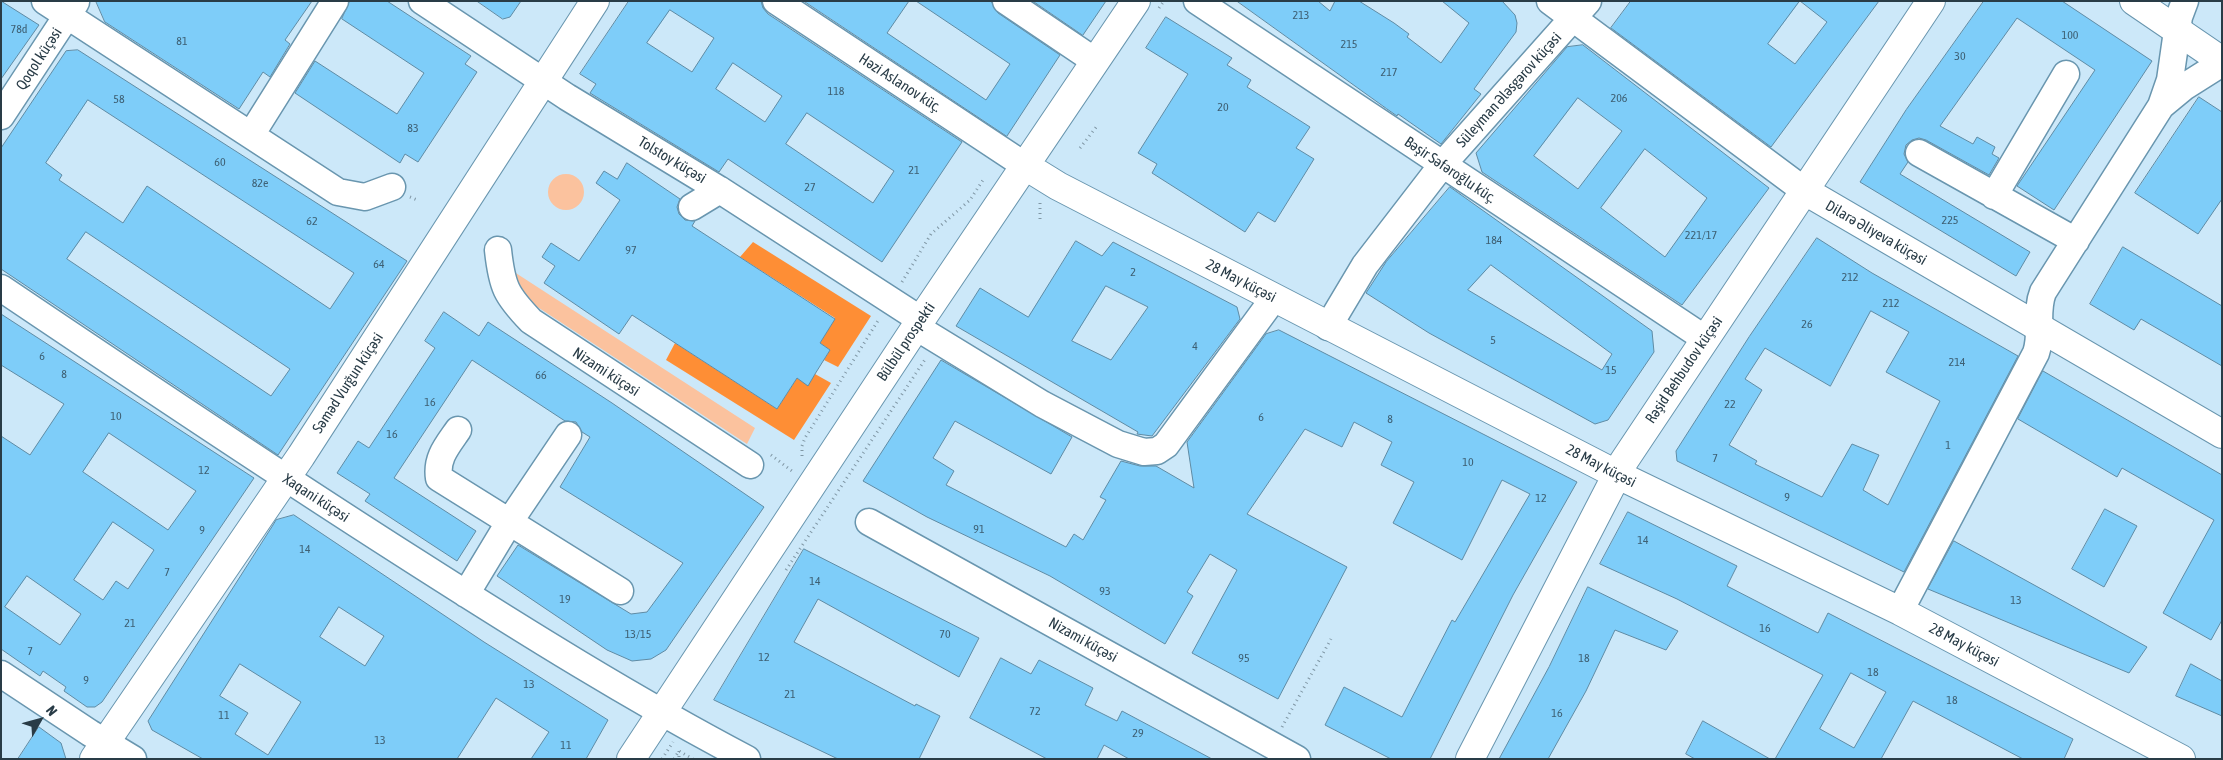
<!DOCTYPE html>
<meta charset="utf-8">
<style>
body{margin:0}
#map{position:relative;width:2223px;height:760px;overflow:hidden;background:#cce8f9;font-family:"Asap Condensed",sans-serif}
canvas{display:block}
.frame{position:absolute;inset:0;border:2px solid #293c47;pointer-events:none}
.north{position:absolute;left:15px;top:695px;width:50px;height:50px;-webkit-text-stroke:4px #fff;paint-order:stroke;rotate:52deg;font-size:14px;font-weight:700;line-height:20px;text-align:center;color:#293c47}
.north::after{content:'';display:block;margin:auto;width:18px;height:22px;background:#293c47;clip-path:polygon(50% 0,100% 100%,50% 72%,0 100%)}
</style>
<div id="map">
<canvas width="2223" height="760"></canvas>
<div class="frame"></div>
<div class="north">N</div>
</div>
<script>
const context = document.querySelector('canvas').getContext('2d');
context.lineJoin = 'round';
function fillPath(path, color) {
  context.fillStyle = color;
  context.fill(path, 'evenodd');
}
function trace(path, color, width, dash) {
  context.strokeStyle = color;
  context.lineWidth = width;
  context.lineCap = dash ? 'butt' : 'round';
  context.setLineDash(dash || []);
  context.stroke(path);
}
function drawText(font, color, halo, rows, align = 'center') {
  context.font = font + ' "Asap Condensed",sans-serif';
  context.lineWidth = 5;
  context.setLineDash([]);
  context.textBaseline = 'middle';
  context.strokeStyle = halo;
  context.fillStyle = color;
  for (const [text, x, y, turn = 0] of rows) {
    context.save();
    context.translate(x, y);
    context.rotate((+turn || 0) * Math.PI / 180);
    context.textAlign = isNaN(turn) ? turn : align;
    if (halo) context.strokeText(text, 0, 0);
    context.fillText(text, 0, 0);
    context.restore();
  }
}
const green = new Path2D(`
 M548 192a18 18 0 1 1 36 0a18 18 0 1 1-36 0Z
 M505,266L755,428L747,444L516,293Z`);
const forest = new Path2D(`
 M753,242L871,316L838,367L824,360L830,350L820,343L835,318L740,257Z
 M675,343L777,409L797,378L808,385L815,374L831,383L794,440L666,360Z`);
const building = new Path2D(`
 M1,1L39,25L1,79Z
 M96,1H312L285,40L290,44L270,77L263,72L239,109L105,22Z
 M350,1H387L471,56L465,64L477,72L418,162L405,154L400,163L295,93L315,61L397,114L424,73L342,19Z
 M477,1H521L510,17L503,19Z
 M629,1H761L763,8L768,14L962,142L882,262L728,159L719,172L590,93L596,84L580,74ZM670,10L714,38L692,72L647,43ZM733,63L782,96L765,122L716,89ZM807,113L894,171L873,203L786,144Z
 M804,1H909L887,33L986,100L1010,64L916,1H991L998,13L1060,55L1007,136Z
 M1033,1H1106L1083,35Z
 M1237,1H1318L1330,11L1335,1H1359L1394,23L1409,34L1407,37L1441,63L1469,23L1442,1H1502L1515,15L1517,23L1516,32L1474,89L1481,94L1441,144L1398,114L1397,116L1387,109Z
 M1631,1H1879L1771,147L1611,28ZM1800,1L1827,22L1795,64L1768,44Z
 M1984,1H2062L2152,61L2054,210L2017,186L2095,70L2017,18L1940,126L1973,144L1977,137L1995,147L1992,154L1999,158L1989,175L1926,140L1919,138L1912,140L1906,145L1904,154L1908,162L1900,174L2030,252L2016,276L1860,182L1906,110Z
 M1166,17L1232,58L1227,65L1251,80L1247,87L1310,127L1296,148L1314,159L1275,222L1258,212L1245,232L1152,173L1157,164L1138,153L1188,74L1146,48Z
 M1583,45L1769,188L1682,305L1482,172L1476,153L1567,47ZM1578,98L1622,131L1578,189L1534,156ZM1645,149L1707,198L1665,257L1601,208Z
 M78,50L407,261L278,455L1,269V148L66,51ZM88,100L354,273L330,309L147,186L123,223L59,180L62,175L46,163ZM86,232L290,369L271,396L67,259Z
 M2199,97L2222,112V199L2198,234L2135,193Z
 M627,163L680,199L677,207L679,214L685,220L695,221L692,226L835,319L820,343L830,350L815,374L808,386L797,378L777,409L632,315L619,334L544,283L555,266L542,257L551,243L579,261L620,200L596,183L604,171L617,179Z
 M1450,187L1652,331L1654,352L1608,420L1595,424L1429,333L1366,293L1386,262ZM1491,265L1612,354L1602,370L1468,290Z
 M1817,238L1872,273L2018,356L1904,572L1677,461L1676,451L1749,337ZM1871,311L1909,332L1886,372L1940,401L1888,505L1863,490L1879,455L1852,444L1822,497L1755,464L1757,461L1729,445L1762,390L1745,379L1765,348L1830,386Z
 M1076,241L1102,256L1113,242L1237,307L1240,319L1152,436L1137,434L1138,432L956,326L980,288L1028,317ZM1106,286L1148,307L1111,360L1072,341Z
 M2123,247L2222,306V366L2141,319L2134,330L2090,304Z
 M444,312L479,336L488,322L612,403L764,507L666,650L651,659L632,661L607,650L497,576L518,545L631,614L647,612L683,563L560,487L590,437L582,432L576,422L565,421L472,360L394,478L476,531L457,561L365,501L370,494L337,473L358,441L369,448L435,348L425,341Z
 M1,314L254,478L102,702L95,707H87L64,691L66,687L43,671L40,676L1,649V436L30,455L64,404L1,365ZM109,433L196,491L168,530L83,472ZM113,522L154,550L128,589L116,581L103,600L74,580ZM27,576L81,614L60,645L5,607Z
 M1279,330L1577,482L1513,595L1430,759H1391L1325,725L1344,687L1402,717L1452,620L1455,622L1530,494L1502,480L1462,560L1393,523L1414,482L1381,465L1392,442L1354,422L1342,447L1305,429L1247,514L1347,567L1278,699L1192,653L1237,570L1210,554L1187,592L1193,596L1165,644L1050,576L927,517L863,481L941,360L1072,437L1051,474L955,421L933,458L954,471L946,485L1066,547L1074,534L1083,540L1106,500L1100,497L1121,461L1140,466H1156L1194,488L1187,442L1266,334Z
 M2043,371L2222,475V620L2211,640L2163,613L2214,520L2122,468L2117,477L2018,419Z
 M2105,509L2137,526L2104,587L2072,569Z
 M1628,512L1737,566L1727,586L1818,633L1828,613L2073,739L2064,759H2023L1913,701L1881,759H1775L1823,675L1677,599L1600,564ZM1851,673L1886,692L1854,748L1820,729Z
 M294,515L484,642L608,720L586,759H531L549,732L496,698L457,759H203L152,730L148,721L273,525L276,520ZM339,607L384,636L365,666L320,637ZM240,664L301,702L268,755L235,734L248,713L220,696Z
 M1954,541L2147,647L2129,673L1928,589Z
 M804,549L979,638L959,677L818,599L794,642L915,706L916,704L940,716L919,759H838L714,700Z
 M1588,587L1678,631L1666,650L1615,630L1586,691L1548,759H1499L1549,667Z
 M1001,658L1031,674L1039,660L1093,688L1085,705L1117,721L1122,711L1212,759H1129L1104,745L1097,759H1047L970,718Z
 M2191,664L2222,681V716L2176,696Z
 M1703,721L1770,759H1695L1686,754Z
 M39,727L61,743L66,759H18Z`);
const path = new Path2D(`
 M1159,8L1164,1
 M1080,148L1097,126
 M410,197L417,200
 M1040,219V202
 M902,282L931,234L970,200L983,180
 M771,455L792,471
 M802,456V446L805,438L879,319
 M786,570L926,358
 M1282,727L1331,639
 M679,751V759
 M662,759L673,742
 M674,759L679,751L693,759`);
const minor = new Path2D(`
 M45,1L338,192L365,197L392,187
 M422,1L567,97L720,190L921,320
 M776,1L1024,165
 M1006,1L1095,61
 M1197,1L1704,338
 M1550,1L1805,191
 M2161,106L2184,87L2222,63
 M1,116L76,2
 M251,135L335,1
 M1919,153L2076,241
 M1994,196L2066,74
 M692,207L720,190
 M498,250C502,287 506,295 531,321L750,465
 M1,288C139,381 276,473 416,562C524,631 633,699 747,759
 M916,327L1042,404L1118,444L1144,452L1157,451L1166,445L1274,298
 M1328,327L1365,265L1442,165L1588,1
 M458,430C447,446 436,458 439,478L620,591
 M869,522L1297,759
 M466,594L510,521L568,435
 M1900,611L2036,353C2043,333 2035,312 2043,292L2161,106L2170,80L2179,17L2185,1
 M1,674L90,733L133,759`);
const major = new Path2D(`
 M2134,1L2222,61
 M1024,165L1058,186L1616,474L1900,611L2181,759
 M1805,191L2222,434
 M94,759L301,456L595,1
 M631,759L916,327L1136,1
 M1470,759L1624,461L1931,1`);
const numberNames = [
 ["213",1301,15],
 ["78d",19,29],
 ["100",2070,35],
 ["81",182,41],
 ["215",1349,44],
 ["30",1960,56],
 ["217",1389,72],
 ["118",836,91],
 ["206",1619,98],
 ["58",119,99],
 ["20",1223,107],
 ["83",413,128],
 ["60",220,162],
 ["21",914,170],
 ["82e",260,183],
 ["27",810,187],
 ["225",1950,220],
 ["62",312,221],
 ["221/17",1701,235],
 ["184",1494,240],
 ["97",631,250],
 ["64",379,264],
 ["2",1133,272],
 ["212",1850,277],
 ["212",1891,303],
 ["26",1807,324],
 ["5",1493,340],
 ["4",1195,346],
 ["6",42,356],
 ["214",1957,362],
 ["15",1611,370],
 ["8",64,374],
 ["66",541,375],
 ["16",430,402],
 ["22",1730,404],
 ["10",116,416],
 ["6",1261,417],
 ["8",1390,419],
 ["16",392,434],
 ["1",1948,445],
 ["7",1715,458],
 ["10",1468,462],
 ["12",204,470],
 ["9",1787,497],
 ["12",1541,498],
 ["91",979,529],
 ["9",202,530],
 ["14",1643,540],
 ["14",305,549],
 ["7",167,572],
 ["14",815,581],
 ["93",1105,591],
 ["19",565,599],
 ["13",2016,600],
 ["21",130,623],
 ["16",1765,628],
 ["13/15",638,634],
 ["70",945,634],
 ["7",30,651],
 ["12",764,657],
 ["95",1244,658],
 ["18",1584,658],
 ["18",1873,672],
 ["9",86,680],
 ["13",529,684],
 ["21",790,694],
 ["18",1952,700],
 ["72",1035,711],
 ["16",1557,713],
 ["11",224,715],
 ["29",1138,733],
 ["13",380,740],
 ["11",566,745]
];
const streetNames = [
 ["Qoqol küçəsi",39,59,-57],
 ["Həzi Aslanov küç.",900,83,33],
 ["Süleyman Ələsgərov küçəsi",1509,90,-48],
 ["Tolstoy küçəsi",672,160,31],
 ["Bəşir Səfəroğlu küç.",1450,170,34],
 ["Dilarə Əliyeva küçəsi",1876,233,30],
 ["28 May küçəsi",1241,281,27],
 ["Bülbül prospekti",906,342,-56],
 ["Rəşid Behbudov küçəsi",1684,370,-56],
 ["Nizami küçəsi",606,372,33],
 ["Səməd Vurğun küçəsi",348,383,-57],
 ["28 May küçəsi",1601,466,27],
 ["Xaqani küçəsi",316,498,33],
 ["Nizami küçəsi",1083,640,29],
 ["28 May küçəsi",1964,645,28]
];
fillPath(green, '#fbc29e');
fillPath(forest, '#fe8e35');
fillPath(building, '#7ecdf9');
trace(building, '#5f8ba4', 1);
trace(minor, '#6996af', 29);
trace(major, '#6996af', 30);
trace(path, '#7f96a4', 3, [1, 4]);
trace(minor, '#fff', 26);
trace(major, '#fff', 28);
drawText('12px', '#3e6074', null, numberNames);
drawText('15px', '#293c47', '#fff', streetNames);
</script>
